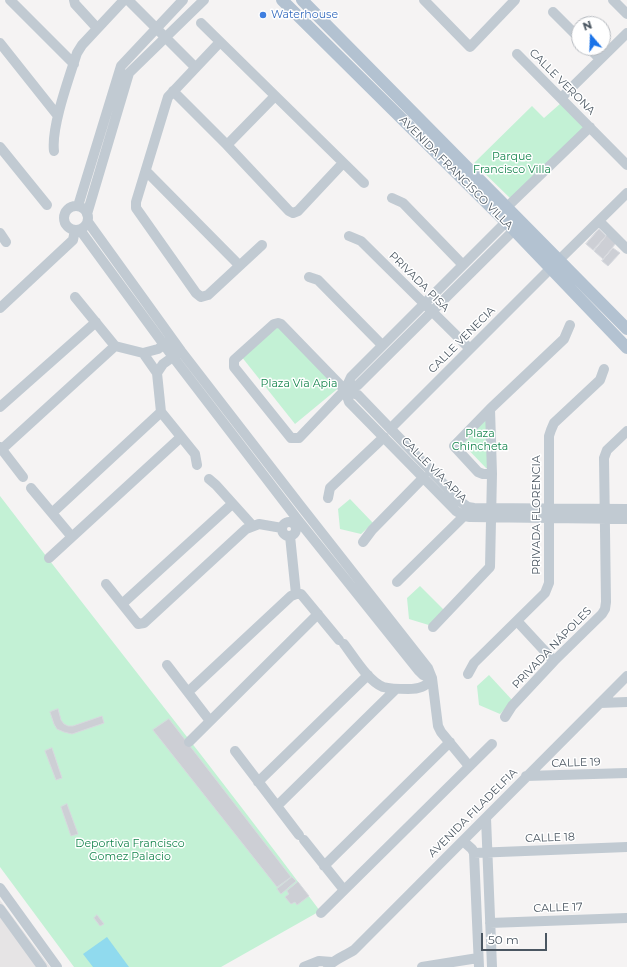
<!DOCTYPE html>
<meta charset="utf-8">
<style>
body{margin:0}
#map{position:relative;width:627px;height:967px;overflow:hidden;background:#f5f3f3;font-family:Montserrat,sans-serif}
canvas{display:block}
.north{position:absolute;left:571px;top:16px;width:40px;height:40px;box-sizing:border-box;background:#fff;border:1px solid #b7bbc0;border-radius:50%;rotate:341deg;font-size:11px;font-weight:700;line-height:16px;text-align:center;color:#4a5661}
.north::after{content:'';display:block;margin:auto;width:14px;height:18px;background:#1a73e8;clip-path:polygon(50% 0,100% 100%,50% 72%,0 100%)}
.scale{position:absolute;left:481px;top:933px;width:66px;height:18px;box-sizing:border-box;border:2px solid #4a5661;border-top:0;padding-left:5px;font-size:12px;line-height:14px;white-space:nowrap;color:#4a5661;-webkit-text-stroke:3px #fff;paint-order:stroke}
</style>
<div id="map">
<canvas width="627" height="967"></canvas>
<div class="north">N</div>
<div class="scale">50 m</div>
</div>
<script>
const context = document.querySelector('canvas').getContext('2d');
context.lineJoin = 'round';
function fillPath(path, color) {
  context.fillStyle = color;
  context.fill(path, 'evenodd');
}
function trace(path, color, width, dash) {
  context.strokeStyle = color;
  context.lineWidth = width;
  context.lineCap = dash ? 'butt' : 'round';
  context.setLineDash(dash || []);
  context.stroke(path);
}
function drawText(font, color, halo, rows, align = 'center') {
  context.font = font + ' Montserrat,sans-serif';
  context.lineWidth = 3;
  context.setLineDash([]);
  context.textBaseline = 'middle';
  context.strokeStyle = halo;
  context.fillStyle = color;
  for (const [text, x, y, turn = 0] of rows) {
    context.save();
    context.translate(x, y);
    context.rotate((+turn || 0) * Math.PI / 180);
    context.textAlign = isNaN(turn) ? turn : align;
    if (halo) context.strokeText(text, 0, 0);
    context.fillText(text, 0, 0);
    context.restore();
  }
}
const education = new Path2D(`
 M0,900L50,967H0Z`);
const green = new Path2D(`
 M561,103L585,127L512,200L474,163L532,106L544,118Z
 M280,320L341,386L295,424L241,356Z
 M493,408L494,469L486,468L459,440Z
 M0,496C106,635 216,771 320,911L221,967H74L0,867Z
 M350,499L373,523L361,534L340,529L338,509Z
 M420,586L446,612L432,626L409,619L407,598Z
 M489,675L513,701L500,714L479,705L477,686Z`);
const water = new Path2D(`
 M107,937L129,967H93L83,954Z`);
const building = new Path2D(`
 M599,229L606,236L593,250L586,244Z
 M607,235L616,243L603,259L594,251Z
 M613,248L620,253L608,266L602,261Z
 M58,709L61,720L64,724L68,726H73L102,716L104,723L72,734L64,732L57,729L54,724L50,712Z
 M169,719L291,877L277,887L153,730Z
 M52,748L62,778L56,780L45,751Z
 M67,804L78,834L71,836L61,807Z
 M292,877L296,881L281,894L277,889Z
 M298,882L309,896L297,905L295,902L291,904L285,897L289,894L287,891Z
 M97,915L104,924L100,926L94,918Z`);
const minor = new Path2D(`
 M10,0L74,64
 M74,0L75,4L97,28
 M128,0L195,67
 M424,0L470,47L515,0
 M613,0L627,14
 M553,12L579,38
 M201,23L364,183
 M220,42L168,97L136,202V208L196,293L201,297L208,295L262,245
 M0,43L58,116
 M589,48L600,59
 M517,54L627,165
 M173,91L227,145L289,211L293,213L298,211L343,163
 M561,98L627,33
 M590,127L507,207L506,222L351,377L345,390L299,438H291L234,367V360L274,324L278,323L281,324L345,390L349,402L456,511L464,516L470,517L627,519
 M227,145L275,96
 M0,147L47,205
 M54,151C51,127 69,78 77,53L82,45L124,0
 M146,171L239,265
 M392,198L403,203L463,265
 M64 218a12 12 0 1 1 24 0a12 12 0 1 1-24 0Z
 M78,206L121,66L183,0
 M87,214L129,73L204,0
 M599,221L627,249
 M88,222L181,351L300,505L428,668L432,678L438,726L441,732L469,766
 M80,230L173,357L298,520L419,671L423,675L432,678
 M0,233L6,242
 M349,236L361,241L470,349
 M559,260L627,193
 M309,277L318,280L382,345
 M75,297L115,346L143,353L158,349L169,341
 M0,308L73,240L75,230
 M143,353L157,373L161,412L195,454L197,465
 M157,373L163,364L177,354
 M345,390L358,395L461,502L468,507L474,508L627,509
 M345,390L358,385L518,226
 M0,407L96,322
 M391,428L551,268
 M0,447L23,477
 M2,449L115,346
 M492,474H483L478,472L454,446L490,409L564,339L570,325
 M209,479L216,485L252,525
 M31,488L72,537
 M328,498L330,488L384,437
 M52,513L161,412
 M282 529a7 7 0 1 1 14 0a7 7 0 1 1-14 0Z
 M290,536L296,594
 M363,542L372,530L424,477
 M49,558L181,437
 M397,582L464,516L466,510
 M106,584L138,624L144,623L246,529L259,524L282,528
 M122,604L232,504
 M517,621L554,661
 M433,627L490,567L492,474L490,409
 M344,644C354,657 368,681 383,687C391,689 400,689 408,689C419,689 426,687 432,678
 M167,665L210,721
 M468,674L474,663L545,593L549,583V436L551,430L554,423L600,380L604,369
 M188,692L291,596L296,594H301L339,640
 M600,703L627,702
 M505,717L512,706L554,661L602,614L605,609L606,602L604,458L607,450L627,431
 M189,742L318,614
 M235,751L299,835
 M526,776L627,773
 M258,782L368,675
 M277,806L396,689
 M486,818L492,967
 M304,840L344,890
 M463,841L472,849L474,853L479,967
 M474,853L627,847
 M324,866L450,742
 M0,888L57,967
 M0,909L42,967
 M321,913L492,744
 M490,923L627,918
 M304,967L319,961L332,962
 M328,967C334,959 345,956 354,950L627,676
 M422,967L478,958`);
const major = new Path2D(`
 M282,0L514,230L627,348
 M302,0C411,109 519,219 627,329`);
const markers = [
 [263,15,4,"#3f7fe0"]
];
const shopNames = [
 ["Waterhouse",271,15]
];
const streetNames = [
 ["CALLE VERONA",562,82,45],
 ["AVENIDA FRANCISCO VILLA",456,173,45],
 ["PRIVADA PISA",419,282,45],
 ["CALLE VENECIA",462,340,-45],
 ["CALLE VÍA APIA",434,470,45],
 ["PRIVADA FLORENCIA",537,515,-90],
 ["PRIVADA NÁPOLES",552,648,-46],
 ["CALLE 19",576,763,-2],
 ["AVENIDA FILADELFIA",473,813,-45],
 ["CALLE 18",550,838,-2],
 ["CALLE 17",558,908,-2]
];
const parkNames = [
 ["Parque",512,157],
 ["Francisco Villa",512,170],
 ["Plaza Vía Apia",299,384],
 ["Plaza",480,434],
 ["Chincheta",480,447],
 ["Deportiva Francisco",130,844],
 ["Gomez Palacio",130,857]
];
fillPath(education, '#e6e4e5');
fillPath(green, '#c3f1d5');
fillPath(water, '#90daee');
fillPath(building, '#cdcfd5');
trace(building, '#d7d9de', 1);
trace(minor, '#c1cad2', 10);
trace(major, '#b3c2d1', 12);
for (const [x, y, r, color] of markers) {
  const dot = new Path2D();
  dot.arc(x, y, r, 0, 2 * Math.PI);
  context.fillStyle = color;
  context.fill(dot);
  trace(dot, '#fff', 1.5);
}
drawText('11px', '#366cbe', '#fff', shopNames, 'left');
drawText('11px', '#4a5661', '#fff', streetNames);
drawText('11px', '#17864f', '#fff', parkNames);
</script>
